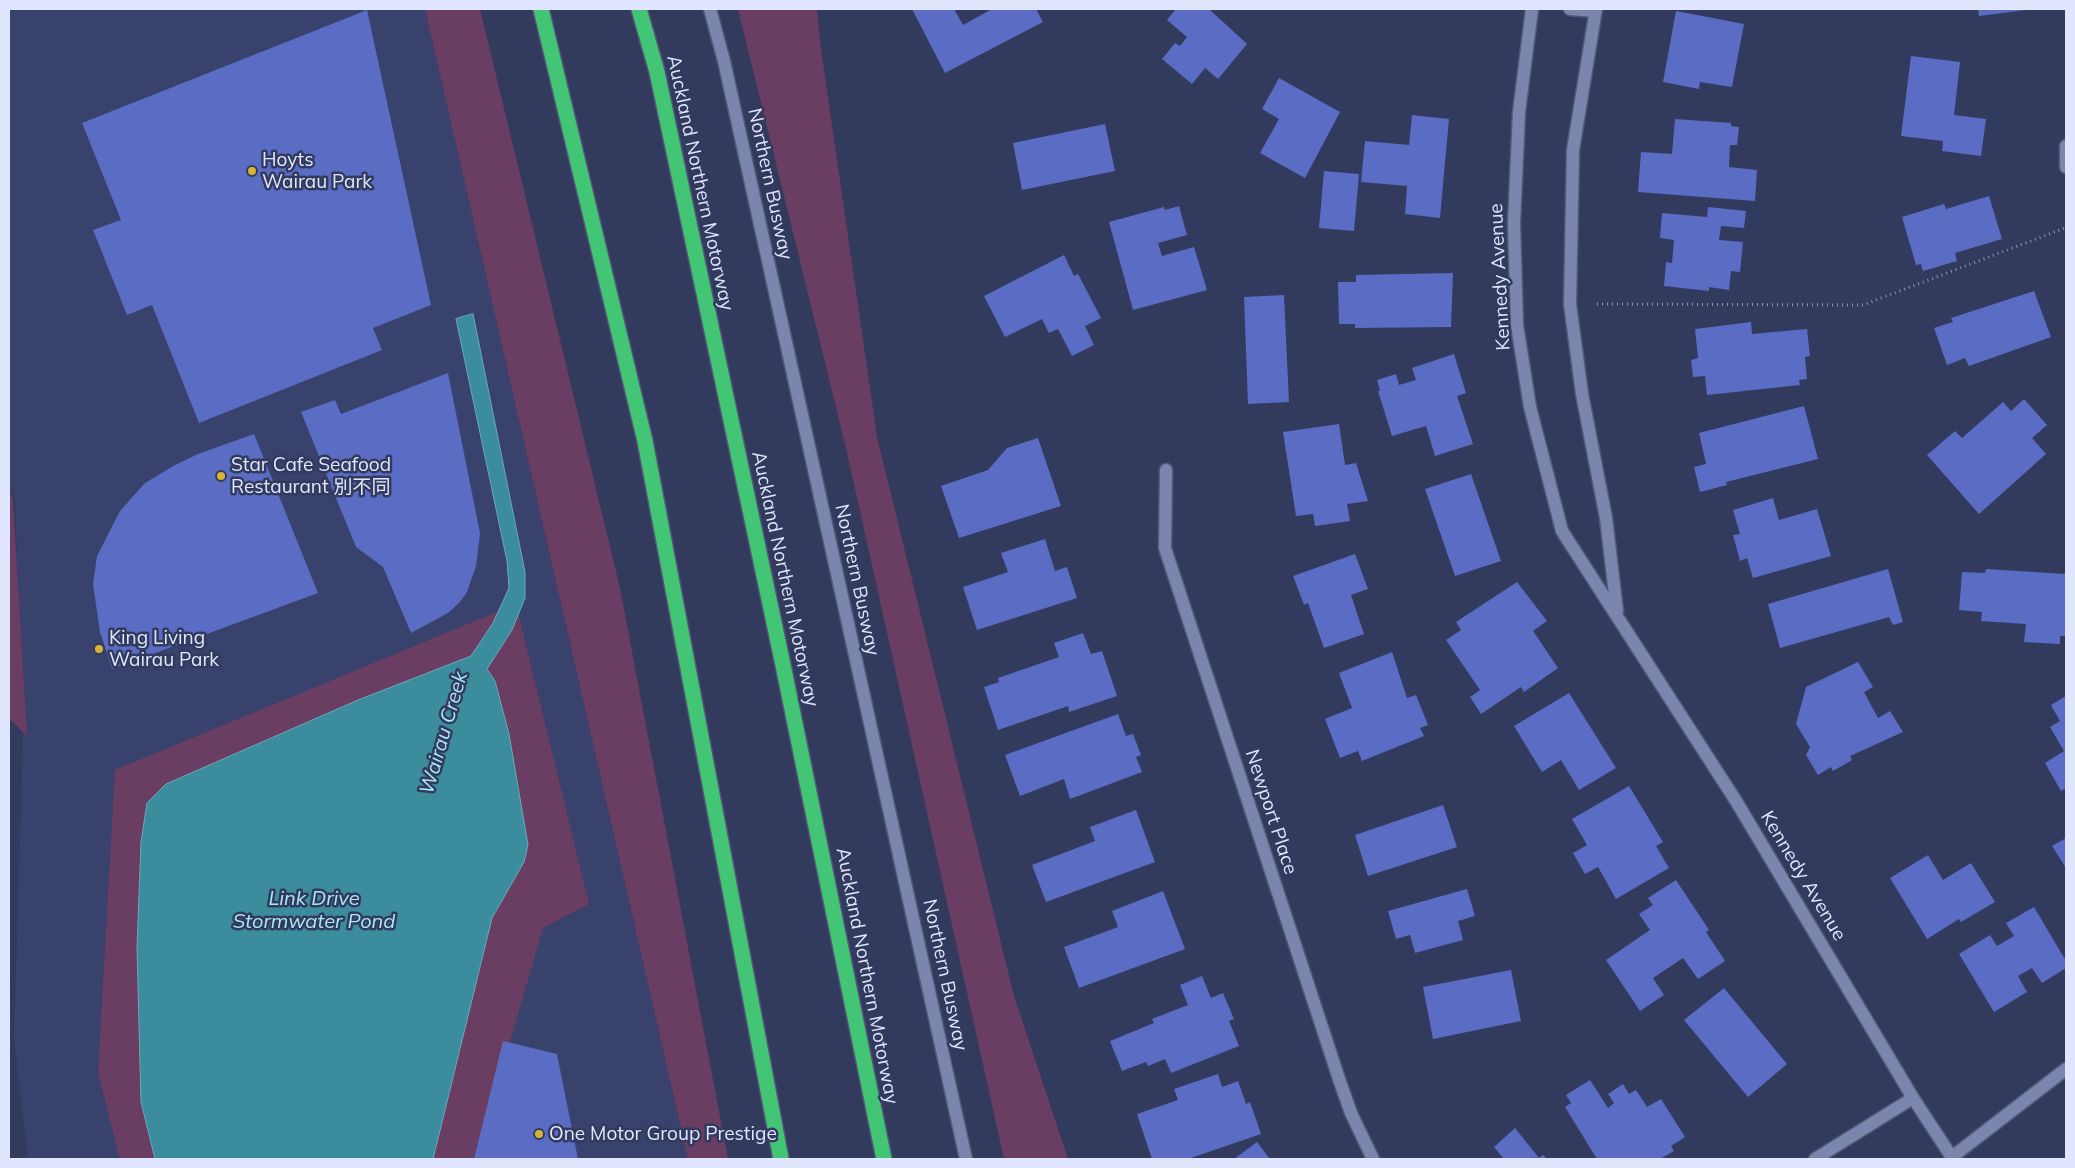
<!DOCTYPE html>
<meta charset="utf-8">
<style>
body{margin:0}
#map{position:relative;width:2075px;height:1168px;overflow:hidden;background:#323b5e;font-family:Mulish,sans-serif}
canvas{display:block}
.frame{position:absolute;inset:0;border:10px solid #e0e6fd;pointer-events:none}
</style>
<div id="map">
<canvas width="2075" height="1168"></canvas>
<div class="frame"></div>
</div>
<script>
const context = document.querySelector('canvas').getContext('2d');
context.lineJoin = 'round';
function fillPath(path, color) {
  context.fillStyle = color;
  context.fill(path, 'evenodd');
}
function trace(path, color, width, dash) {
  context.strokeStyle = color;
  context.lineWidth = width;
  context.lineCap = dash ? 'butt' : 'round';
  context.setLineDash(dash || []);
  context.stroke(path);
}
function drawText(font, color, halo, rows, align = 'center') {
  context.font = font + ' Mulish,"Noto Sans SC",sans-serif';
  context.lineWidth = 5;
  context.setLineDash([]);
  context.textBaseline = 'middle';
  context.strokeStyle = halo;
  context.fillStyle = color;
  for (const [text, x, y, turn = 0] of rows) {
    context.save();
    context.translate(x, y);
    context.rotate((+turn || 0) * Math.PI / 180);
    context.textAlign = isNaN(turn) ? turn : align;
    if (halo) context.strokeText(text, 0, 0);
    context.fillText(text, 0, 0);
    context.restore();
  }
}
const built = new Path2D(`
 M9,9H425L688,1159H28L14,1037L23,743L15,499L9,486Z`);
const green = new Path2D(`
 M425,9H480L620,588L728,1159H688Z
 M738,9H817L820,42L877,437L1014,996L1068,1159H1004L845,444Z
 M9,488L13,500L27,736L10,719L9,709Z
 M516,604L589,904L543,928L476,1159H120L98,1073L115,770Z`);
const water = new Path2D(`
 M473,314L525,572V598L512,630L487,669L495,681L509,734L528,845L524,862L492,918L433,1159H155L141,1102L137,948L141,842L147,803L166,784L358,700L471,656L493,623L509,588L507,561L456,319Z`);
const building = new Path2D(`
 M912,9H954L963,25L992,9H1036L1043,22L945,73Z
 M1176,9H1209L1247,44L1218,79L1205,68L1192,84L1162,59L1175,43L1180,46L1187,37L1167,20Z
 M1978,9H2026V10L1979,16Z
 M367,10L431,305L373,328L382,350L199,423L152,305L127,315L93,230L121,220L82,123Z
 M1676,11L1744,24L1732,87L1700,82L1699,89L1663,82Z
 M1911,56L1960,62L1954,115L1986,119L1981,156L1942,151L1943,141L1901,136Z
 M1279,78L1340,112L1305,178L1260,153L1279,119L1262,109Z
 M1412,115L1449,119L1440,218L1405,214L1407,186L1361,182L1365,141L1409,145Z
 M1675,119L1731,123V126L1739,127L1737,145H1730L1729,167L1757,170L1755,201L1638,192L1641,152L1672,154Z
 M1105,124L1115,171L1022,190L1013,143Z
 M1324,171L1359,174L1354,231L1319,228Z
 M1989,196L2002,239L1955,253L1957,261L1923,271L1921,264L1916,265L1902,217L1944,204L1946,209Z
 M1179,206L1187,235L1158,243L1162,256L1194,247L1207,290L1133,310L1109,222L1164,207L1165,210Z
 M1708,207L1746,211L1744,228L1721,226L1719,240L1743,242L1740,272L1731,271L1729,290L1709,287V291L1664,286L1666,262L1672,263L1674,240L1660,238L1662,213L1707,217Z
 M1064,255L1074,276L1078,274L1101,318L1085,326L1094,345L1072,356L1058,329L1049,333L1042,319L1005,337L984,296Z
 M1453,273L1451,327L1355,328V324H1339L1338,282H1356V275Z
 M2034,291L2051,337L1969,366L1965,358L1947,365L1934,328L1953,322L1951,318Z
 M1284,295L1289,402L1248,404L1244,297Z
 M1751,322L1752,334L1807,329L1810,356L1805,357L1807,379L1799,380L1800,385L1707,395L1705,376L1693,377L1691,360L1698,358L1695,329Z
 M1454,354L1466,393L1457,396L1473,444L1435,456L1426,426L1392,436L1378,391H1380L1377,380L1396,374L1399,385L1416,380L1412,368Z
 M448,373L480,533L476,566L467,592L459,603L448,613L411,633L383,567L356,547L301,412L335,400L341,414Z
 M2024,399L2047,425L2032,438L2046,454L1979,514L1927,455L1955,431L1962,438L2003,402L2011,411Z
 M1804,406L1818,459L1726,482L1727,485L1700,492L1694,467L1706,464L1699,433Z
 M1339,424L1345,465L1356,463L1368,501L1347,504L1350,521L1315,526L1313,514L1296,516L1283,432Z
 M254,434L318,593L112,669L100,632L93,584L97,556L120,511L145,483L175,465L198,454Z
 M1038,438L1061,506L959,538L941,486L988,470L1007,448Z
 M1471,474L1501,561L1455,576L1425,489Z
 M1773,498L1779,520L1817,509L1831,556L1753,578L1747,558L1740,561L1733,535L1740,534L1733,510Z
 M1045,539L1055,571L1067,567L1077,598L977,630L963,587L1008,572L1001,553Z
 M1355,554L1368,589L1351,595L1364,634L1324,648L1308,603L1304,605L1293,576Z
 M1888,569L1903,622L1893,625L1889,617L1780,648L1768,604Z
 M1986,569L2066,574V636H2060V644L2024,642L2026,624L1981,621L1982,612L1959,610L1962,572L1985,573Z
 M1517,582L1547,621L1533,631L1558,668L1524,692L1521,687L1481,714L1470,697L1480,690L1446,640L1461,630L1456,622Z
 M1083,633L1091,654L1102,651L1117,696L1069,712L1068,706L998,730L984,687L999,682L998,678L1059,657L1054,643Z
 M1392,652L1407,698L1416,695L1428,725L1420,728L1424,736L1362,761L1358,751L1340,758L1325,719L1352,708L1339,673Z
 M1858,662L1873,687L1864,692L1878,718L1890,711L1903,732L1850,756L1852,760L1833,771L1831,767L1818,775L1806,755L1810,747L1796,724L1806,687Z
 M1569,693L1616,768L1579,790L1561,760L1542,772L1514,726Z
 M2066,696V788L2061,791L2045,763L2064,751L2050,727L2060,721L2051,705Z
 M1118,714L1126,736L1133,734L1141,755L1136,757L1142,772L1070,799L1064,779L1020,796L1005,755Z
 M1629,786L1663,842L1656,846L1669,868L1616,899L1598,867L1585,874L1573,853L1587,845L1572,819Z
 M1443,805L1457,847L1368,876L1355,835Z
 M1136,810L1155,862L1046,902L1032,865L1095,841L1090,827Z
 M2066,838V868L2052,846Z
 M1928,855L1943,880L1971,863L1995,902L1961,922L1959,919L1927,939L1890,878Z
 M1676,880L1709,930L1706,932L1725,961L1698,979L1683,958L1653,978L1664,995L1640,1011L1606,960L1650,930L1639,914L1653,905L1648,898Z
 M1467,889L1475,916L1458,921L1463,940L1415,953L1410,935L1396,939L1388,911Z
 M1163,891L1185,949L1079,988L1064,947L1118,927L1112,911Z
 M2034,907L2066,961V968L2042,983L2032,968L2018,976L2027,992L1994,1012L1959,954L1990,935L1997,946L2014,936L2006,923Z
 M1511,970L1521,1021L1433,1039L1423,987Z
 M1202,976L1211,998L1223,993L1234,1019L1229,1021L1239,1046L1171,1073L1165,1059L1148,1066L1146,1062L1122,1071L1110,1041L1154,1023L1152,1019L1188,1005L1180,985Z
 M1724,988L1787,1064L1748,1097L1684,1020Z
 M503,1041L557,1054L578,1159H474Z
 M1218,1074L1222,1087L1238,1081L1246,1104L1250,1102L1261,1134L1188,1159H1152L1137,1114L1178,1100L1174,1089Z
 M1590,1080L1608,1108L1614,1103L1608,1094L1623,1084L1629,1094L1636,1090L1647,1107L1661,1099L1685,1137L1671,1146L1674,1151L1660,1159H1597L1565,1107L1571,1103L1566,1095Z
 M1515,1128L1539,1158L1543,1155L1547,1159H1504L1494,1147Z
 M1257,1142L1270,1159H1234Z`);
const path = new Path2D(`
 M1597,304L1863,305L2065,228`);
const lane = new Path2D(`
 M710,9L724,61L966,1159`);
const street = new Path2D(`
 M1532,9L1519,112L1514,223L1517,325L1530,407L1562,531L1736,801L1913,1098L1953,1159
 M1570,9L1595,11
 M1596,9L1573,150L1570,304L1582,394L1606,518L1617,611
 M2066,146V167
 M1166,470L1165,548L1339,1079L1351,1113L1373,1159
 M1952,1157L2066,1069
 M1815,1159L1913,1098`);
const highway = new Path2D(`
 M541,9L645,441L781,1159
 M639,9L657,72L783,665L884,1159`);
const markers = [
 [252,171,5,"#d7b434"],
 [221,476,5,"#d7b434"],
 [99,649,5,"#d7b434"],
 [539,1134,5,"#d7b434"]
];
const poiNames = [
 ["Hoyts",262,160],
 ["Wairau Park",262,182],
 ["Star Cafe Seafood",231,465],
 ["Restaurant 別不同",231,487],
 ["King Living",109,638],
 ["Wairau Park",109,660],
 ["One Motor Group Prestige",549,1134]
];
const streetNames = [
 ["Auckland Northern Motorway",700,183,78],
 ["Northern Busway",770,184,78],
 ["Kennedy Avenue",1500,277,-93],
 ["Auckland Northern Motorway",785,579,78],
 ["Northern Busway",857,580,78],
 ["Newport Place",1271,812,72],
 ["Kennedy Avenue",1803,876,59],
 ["Northern Busway",945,975,78],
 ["Auckland Northern Motorway",867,976,79]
];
const waterNames = [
 ["Wairau Creek",444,733,-74],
 ["Link Drive",314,899],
 ["Stormwater Pond",314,922]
];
fillPath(built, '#38426c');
fillPath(green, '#6a3d63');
fillPath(water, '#3b8d9e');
trace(water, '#6ca8ba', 1);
fillPath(building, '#5a6cc4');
trace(lane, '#525876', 15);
trace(street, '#525876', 15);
trace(highway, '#525876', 18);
trace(path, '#8c93b0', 3, [1, 4]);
trace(lane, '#7b85ae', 12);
trace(street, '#7b85ae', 12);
trace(highway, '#42c676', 15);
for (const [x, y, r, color] of markers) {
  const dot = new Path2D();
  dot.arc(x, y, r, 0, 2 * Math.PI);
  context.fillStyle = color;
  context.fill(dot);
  trace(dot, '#323b5e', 2);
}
drawText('19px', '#e0e6fd', '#323b5e', poiNames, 'left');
drawText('19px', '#e0e6fd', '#323b5e', streetNames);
drawText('italic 20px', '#a9e9f7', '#323b5e', waterNames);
</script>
